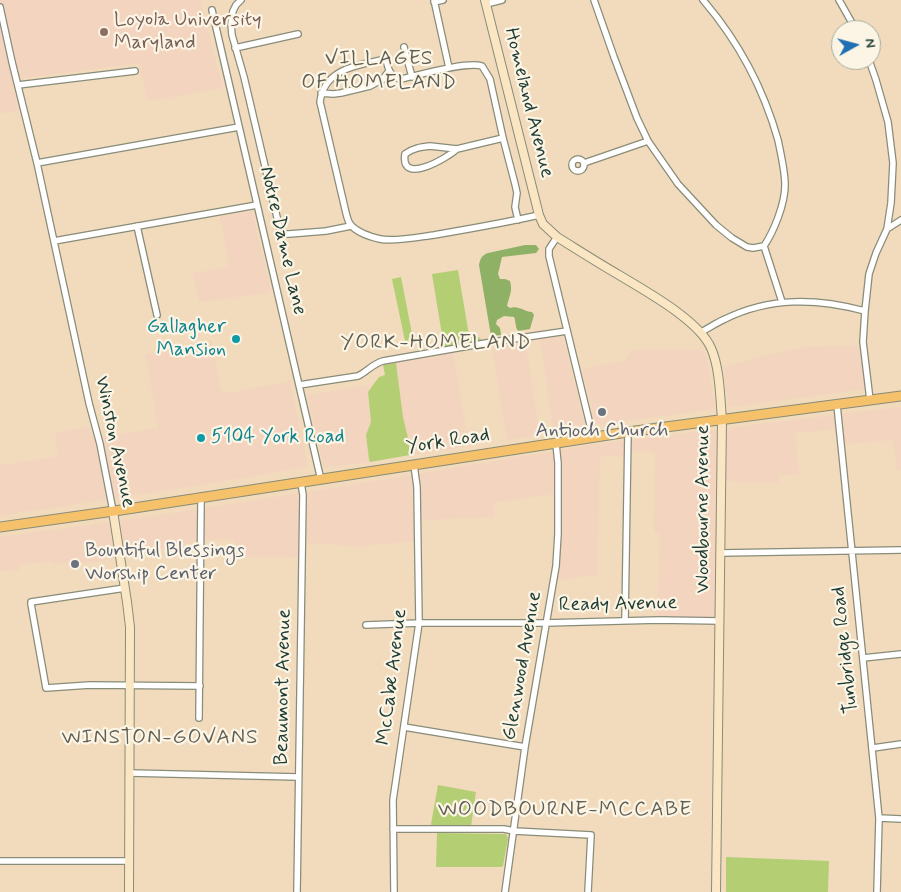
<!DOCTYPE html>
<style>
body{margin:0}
#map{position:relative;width:901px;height:892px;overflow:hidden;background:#f1dbbc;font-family:Mynerve,sans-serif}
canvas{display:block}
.north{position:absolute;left:831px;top:20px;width:50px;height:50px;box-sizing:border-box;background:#fcf5e5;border:1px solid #a4ab9e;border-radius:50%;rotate:83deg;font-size:14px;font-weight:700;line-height:20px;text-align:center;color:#1f3d34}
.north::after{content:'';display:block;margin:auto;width:18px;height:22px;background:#1f6fb2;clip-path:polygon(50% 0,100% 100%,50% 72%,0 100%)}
</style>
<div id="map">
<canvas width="901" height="892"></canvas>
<div class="north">N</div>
</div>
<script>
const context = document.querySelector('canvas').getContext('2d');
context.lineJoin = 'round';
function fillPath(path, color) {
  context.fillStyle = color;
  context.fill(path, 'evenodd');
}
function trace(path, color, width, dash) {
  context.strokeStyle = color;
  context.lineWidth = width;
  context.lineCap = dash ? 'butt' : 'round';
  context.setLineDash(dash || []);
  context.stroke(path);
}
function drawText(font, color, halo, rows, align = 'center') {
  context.font = font + ' Mynerve,sans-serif';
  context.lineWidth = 4.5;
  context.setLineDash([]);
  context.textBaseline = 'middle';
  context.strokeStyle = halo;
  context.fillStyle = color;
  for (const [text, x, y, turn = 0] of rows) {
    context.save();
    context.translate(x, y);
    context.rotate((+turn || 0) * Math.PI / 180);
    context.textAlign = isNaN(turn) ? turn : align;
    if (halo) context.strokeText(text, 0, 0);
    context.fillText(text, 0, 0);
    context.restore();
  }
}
const built = new Path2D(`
 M0,0H200L223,88L148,101L139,63L18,79L26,109L0,114Z
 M252,211L271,292L199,302L193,273L229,267L220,216Z
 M562,335L586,428L554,433L540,338Z
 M211,340L220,389L228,393L290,381L308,466L230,480L60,507L18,512V513L0,516V465L58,457L55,433L90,427L94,438L158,428L146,355Z
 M525,341L540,435L507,440L492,346Z
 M836,346H860L865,389L729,407L723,368L759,357L787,351L808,347Z
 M631,350H703L707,359L715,409L596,425L582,369L625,361Z
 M453,352L469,446L410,455L408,438L403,417L396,363Z
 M373,385L368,392V397L371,422L366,435L370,462L324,467L307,395Z
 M901,407V469L897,470L893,440L841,444L839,429L795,433L799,474L779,475V482L721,481L719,620L657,621L660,534L654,533L655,452L627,451V457L600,456L597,575L551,581L557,494L494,502V517L417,520L418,541L361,546L301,543L300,557L236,556L234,539L205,540L99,561L55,564L51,561L20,565L21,570L0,571V537L146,517L328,489L598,444Z`);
const green = new Path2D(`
 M458,270L469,335L477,336L481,339L482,341L444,347L432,274Z
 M401,277L414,344L406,346L392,279Z
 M396,363L403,417L408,438L410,455L370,462L369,459L366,435L371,422L368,392L379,377L385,375L383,365Z
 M438,785L476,792L471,826H432L431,824Z
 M437,833L506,834L508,838L503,866L501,867H436Z
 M726,857L829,861L828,892H726Z`);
const forest = new Path2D(`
 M525,245H536L539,249L536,253L502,257L498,274L500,279H505L510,281C513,292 509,296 507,306L510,308C518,305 523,311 532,312L534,315L530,329L518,331C515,327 516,321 514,317L504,316L497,320L496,324L500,328L501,335L491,336L479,265C480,259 482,255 488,253Z`);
const street = new Path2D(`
 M241,0L236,5L233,11L231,24L232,35L244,77L280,230L284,234H289L326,231L351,226
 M434,0L449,68
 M594,0L614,57L637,118L648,141L678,184L716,225L732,238L747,247L753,248L764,246
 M703,0C739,42 763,87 778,140C781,155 785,171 785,185C785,204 774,231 764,246
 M839,0L856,30
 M434,2L443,0
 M486,4L502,0
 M0,7L12,62L37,163L89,403L100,444L113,511
 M212,10L321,480
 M404,47L412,77
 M235,48L298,34
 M869,60L876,80L888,122L893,163L891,203L887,229L876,253L869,274L865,311L863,342L870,400
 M18,85L135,71
 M321,93L333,94L341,93L370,86L383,79L389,71
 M430,146L457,149C447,158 400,186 405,154C413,148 421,147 430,146Z
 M457,149L503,138
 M572 165a6 6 0 1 1 12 0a6 6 0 1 1-12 0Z
 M37,163L239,127
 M584,163L648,141
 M518,220L515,207L517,193L515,184L503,138L490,79L482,66C467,61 419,75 401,79C390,77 388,69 386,59C359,65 324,68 320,102L346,213C347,217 348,221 350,224C356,232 371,237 380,239C394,242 419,237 434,235C469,229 504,223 539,215
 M137,226L157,315
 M887,229L901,220
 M557,237L549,249V256L593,437
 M54,241L257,205
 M764,246L782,302
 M701,332C709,328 716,323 725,319C770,297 816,298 865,311
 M299,385L358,376C367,372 372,364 383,361L486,343L567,331
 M837,405L879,818L877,892
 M720,553L901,550
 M125,588L31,602V604L46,688L90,685L200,686
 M625,620L628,432
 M366,625L419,623H545L659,620L720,621
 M863,658L901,654
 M199,718L201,498
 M404,727L525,747
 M873,748L901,744
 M130,773L298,777
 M879,818L901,819
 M393,829H504L514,831L591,835L588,892
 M0,861H130
 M297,892L303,495L301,483
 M394,892L393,800L419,623L417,487L414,465
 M505,892L525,747L556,566L558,534V463L556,444`);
const secondary = new Path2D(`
 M485,0L539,215L543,224L557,237C578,250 598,263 619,275C645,291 699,320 711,348C720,368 720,397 722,419L716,892
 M113,511L127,602L130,627L129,892`);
const primary = new Path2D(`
 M0,527L121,510L628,432L901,396`);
const markers = [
 [104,32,5,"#8d6e63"],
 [236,339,5,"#0f9aa8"],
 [602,412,5,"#6b7280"],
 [201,438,5,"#0f9aa8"],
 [75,564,5,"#6b7280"]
];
const educationNames = [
 ["Loyola University",114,21],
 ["Maryland",114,44]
];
const streetNames = [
 ["Homeland Avenue",528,103,76],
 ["Notre Dame Lane",282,241,77],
 ["Winston Avenue",114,442,78],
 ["York Road",448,442,-9],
 ["Woodbourne Avenue",704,509,-90],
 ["Ready Avenue",618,605,-1],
 ["Tunbridge Road",846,650,-96],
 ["Glenwood Avenue",523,666,-80],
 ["McCabe Avenue",393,677,-83],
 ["Beaumont Avenue",284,687,-89]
];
const cultureNames = [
 ["Gallagher",226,328],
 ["Mansion",226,351],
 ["5104 York Road",211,438,"left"]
];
const worshipNames = [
 ["Antioch Church",602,432],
 ["Bountiful Blessings",85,552,"left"],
 ["Worship Center",85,575,"left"]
];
const neighbourhoodNames = [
 ["VILLAGES",379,60],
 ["OF HOMELAND",379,84],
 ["YORK-HOMELAND",436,344],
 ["WINSTON-GOVANS",160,739],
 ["WOODBOURNE-MCCABE",565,811]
];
fillPath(built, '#f3d4bf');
fillPath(green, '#b4ce74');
fillPath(forest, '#8fb166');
trace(street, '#888c78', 8);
trace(secondary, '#888c78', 10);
trace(primary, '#888c78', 11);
trace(street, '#fff', 5.5);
trace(secondary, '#fbe6c4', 8);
trace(primary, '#f5c16b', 9);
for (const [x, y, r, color] of markers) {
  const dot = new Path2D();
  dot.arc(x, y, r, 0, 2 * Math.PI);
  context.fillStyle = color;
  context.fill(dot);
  trace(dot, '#fcf5e5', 2);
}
drawText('20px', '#785e54', '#fcf5e5', educationNames, 'left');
drawText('20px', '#1f3d34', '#fcf5e5', streetNames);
drawText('20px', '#0d838f', '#fcf5e5', cultureNames, 'right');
drawText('20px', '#5b616d', '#fcf5e5', worshipNames);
context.letterSpacing = '1px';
drawText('21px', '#605f52', '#fcf5e5', neighbourhoodNames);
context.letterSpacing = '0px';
</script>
